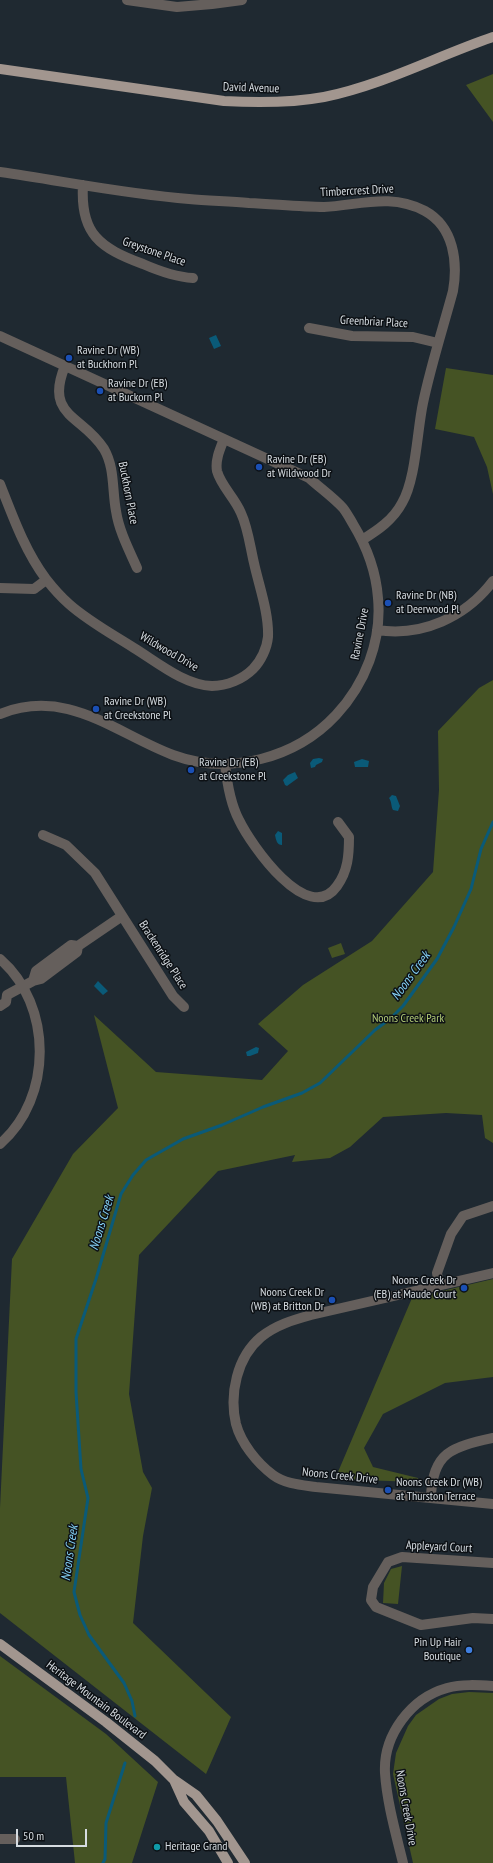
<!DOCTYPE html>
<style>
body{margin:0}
#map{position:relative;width:493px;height:1863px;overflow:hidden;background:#1f2931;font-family:"PT Sans Narrow",sans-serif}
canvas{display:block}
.scale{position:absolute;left:16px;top:1829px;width:71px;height:18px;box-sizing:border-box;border:2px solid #d6dce1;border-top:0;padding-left:5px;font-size:12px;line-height:14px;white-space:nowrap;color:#d6dce1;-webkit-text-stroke:3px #0d1115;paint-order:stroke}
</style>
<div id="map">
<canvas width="493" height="1863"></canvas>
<div class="scale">50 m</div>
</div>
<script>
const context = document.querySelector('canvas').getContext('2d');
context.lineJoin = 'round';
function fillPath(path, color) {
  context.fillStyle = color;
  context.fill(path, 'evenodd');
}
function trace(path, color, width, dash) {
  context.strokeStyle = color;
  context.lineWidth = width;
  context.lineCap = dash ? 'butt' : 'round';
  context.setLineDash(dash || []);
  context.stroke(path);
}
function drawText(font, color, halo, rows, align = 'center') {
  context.font = font + ' "PT Sans Narrow",sans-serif';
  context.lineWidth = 3;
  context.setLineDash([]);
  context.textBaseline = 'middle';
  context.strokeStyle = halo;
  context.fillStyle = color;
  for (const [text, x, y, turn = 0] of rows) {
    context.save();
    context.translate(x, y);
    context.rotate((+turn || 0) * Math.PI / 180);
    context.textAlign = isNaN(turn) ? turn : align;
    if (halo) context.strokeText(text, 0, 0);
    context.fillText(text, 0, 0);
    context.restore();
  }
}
const green = new Path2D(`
 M493,74V122L466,85Z
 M446,368L493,375V494L487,467L474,437L435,429Z
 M493,680V1143L485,1138L482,1115L446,1113L383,1117L350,1147L330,1158L292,1162L295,1155L218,1171L139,1255L129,1394L143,1472L152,1488L143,1536L133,1623L231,1717L206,1774L0,1613V1508L12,1259L73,1154L118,1108L94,1015L156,1072L262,1080L288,1051L258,1024L303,985L372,941L433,872L439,790L438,731L479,688Z
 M341,943L345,954L332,958L328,948Z
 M493,1279V1377L445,1383L383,1414L364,1448L373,1467L418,1478L416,1482L335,1479L412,1298Z
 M402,1566L398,1604L383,1603L384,1583L391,1569Z
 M0,1656L106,1734L158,1782L132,1863H75L66,1777H0Z
 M469,1692L493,1693V1863H413L393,1774L396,1753L408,1726L416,1715L439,1699L452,1694Z`);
const water = new Path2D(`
 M216,335L221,346L214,349L209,338Z
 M319,758L323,759L322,762L316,765L315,767L311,768L310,763L313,759Z
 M362,759L369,761L368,767H355L354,762Z
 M295,772L298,778L287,786L285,785L283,780L288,775Z
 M392,795L396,796L400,806L398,811L393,810C391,807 392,802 389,798Z
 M278,831L282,833V845C277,845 276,840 275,835Z
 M98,981L108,991L103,995L94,986Z
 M256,1047L259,1048L258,1053L250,1056H247L246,1052Z`);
const stream = new Path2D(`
 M135,1716L132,1701L124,1683L89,1635L80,1615L74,1592L88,1498L81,1469L76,1392V1339L96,1279L121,1194L133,1175L146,1160L183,1139L222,1125L263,1107L302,1093L320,1083L375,1030L391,1018L403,1006L437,959L454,927L471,889L481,849L493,822
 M103,1863L105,1859L106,1823L125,1763`);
const minor = new Path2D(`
 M127,0L177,7L212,4L242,0
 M0,172C63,181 125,194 189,199C209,201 229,201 249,203C274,204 299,207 324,207C360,205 391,193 425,211C454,227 458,262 453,291C443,328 431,365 423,403C417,431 416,479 402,503C393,520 378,530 362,540
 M83,185C80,234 100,248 143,264C159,271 175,277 193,278
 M309,328L352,336L413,337L438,343
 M0,336L309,478C320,488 333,497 343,508C347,513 350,519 353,524C367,547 376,571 378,598C382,641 365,684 336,715C296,758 230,776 173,755C115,733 67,687 0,714
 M65,366C44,417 83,415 104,449C115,468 112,490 116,511C119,531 129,550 137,568
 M0,484C13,517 25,551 46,579C53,588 61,597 69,604C88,621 112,634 134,648C157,662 184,685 212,686C227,686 243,679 253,669C261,661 267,648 268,637C269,613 259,586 254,563C250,546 248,528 241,513C235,498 221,486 217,471C215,460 220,449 224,439
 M0,588L34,589L46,580
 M377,630C422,637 466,617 493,581
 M225,764C227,783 230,803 239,820C251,845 308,927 337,886C348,871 349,855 349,837L338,822
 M43,835L66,845L95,873L173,996L184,1007
 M0,959C53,1005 53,1098 0,1144
 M33,981L36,971L71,945L78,946
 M7,995L33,981L41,979L77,952L78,946L122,916
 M0,1006L6,1002L7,995
 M493,1273L311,1315C293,1320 276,1325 261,1337C237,1357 229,1394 236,1424C241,1443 257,1463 273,1475C285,1484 302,1485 316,1487L493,1504
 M439,1285L437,1273L451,1234L463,1216L493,1206
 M431,1498C432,1452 452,1447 493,1438
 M493,1563L402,1557L388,1562L373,1587L371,1600L376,1607L421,1625L473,1618L493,1619
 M0,1839H15
 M403,1863C396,1834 387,1803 385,1773C383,1735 411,1698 447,1688C462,1684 478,1685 493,1686`);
const major = new Path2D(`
 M0,69L224,101C258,103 291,103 324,97C383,85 437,56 493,37
 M0,1644L106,1722L155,1761L173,1779L196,1795L217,1821L245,1863
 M174,1780L184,1802L209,1831L228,1863`);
const markers = [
 [69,358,4,"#1a4fb4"],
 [100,391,4,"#1a4fb4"],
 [259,467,4,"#1a4fb4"],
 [388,603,4,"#1a4fb4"],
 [96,709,4,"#1a4fb4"],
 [191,770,4,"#1a4fb4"],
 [464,1288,4,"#1a4fb4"],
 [332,1300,4,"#1a4fb4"],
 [388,1490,4,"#1a4fb4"],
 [469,1650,4,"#3f7fe0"],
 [157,1847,4,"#0f9aa8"]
];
const streetNames = [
 ["David Avenue",251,88,2],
 ["Timbercrest Drive",357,191,-3],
 ["Greystone Place",154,252,19],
 ["Greenbriar Place",374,322,3],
 ["Buckhorn Place",128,493,79],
 ["Ravine Drive",360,634,-79],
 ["Wildwood Drive",169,652,30],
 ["Brackenridge Place",163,955,57],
 ["Noons Creek Drive",340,1476,6],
 ["Appleyard Court",439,1547,3],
 ["Heritage Mountain Boulevard",96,1700,37],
 ["Noons Creek Drive",406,1808,80]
];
const poiNames = [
 ["Ravine Dr (WB)",77,351],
 ["at Buckhorn Pl",77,365],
 ["Ravine Dr (EB)",108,384],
 ["at Buckorn Pl",108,398],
 ["Ravine Dr (EB)",267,460],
 ["at Wildwood Dr",267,474],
 ["Ravine Dr (NB)",396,596],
 ["at Deerwood Pl",396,610],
 ["Ravine Dr (WB)",104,702],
 ["at Creekstone Pl",104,716],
 ["Ravine Dr (EB)",199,763],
 ["at Creekstone Pl",199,777],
 ["Noons Creek Dr",456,1281,"right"],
 ["(EB) at Maude Court",456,1295,"right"],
 ["Noons Creek Dr",324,1293,"right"],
 ["(WB) at Britton Dr",324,1307,"right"],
 ["Noons Creek Dr (WB)",396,1483],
 ["at Thurston Terrace",396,1497],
 ["Pin Up Hair",461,1643,"right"],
 ["Boutique",461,1657,"right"],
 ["Heritage Grand",165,1847]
];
const parkNames = [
 ["Noons Creek Park",408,1019]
];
const waterNames = [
 ["Noons Creek",411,976,-54],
 ["Noons Creek",102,1223,-73],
 ["Noons Creek",70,1553,-82]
];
fillPath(green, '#455324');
fillPath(water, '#0a5a78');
trace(stream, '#0a5a78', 3);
trace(minor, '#655f5c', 10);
trace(major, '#a2968f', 10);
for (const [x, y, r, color] of markers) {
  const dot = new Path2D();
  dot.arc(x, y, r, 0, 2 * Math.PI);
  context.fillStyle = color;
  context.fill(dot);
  trace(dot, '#0d1115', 1.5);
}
drawText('12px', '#d6dce1', '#0d1115', streetNames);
drawText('12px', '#d6dce1', '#0d1115', poiNames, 'left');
drawText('12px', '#b2cb76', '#0d1115', parkNames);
drawText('italic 13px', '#84d0f5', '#0d1115', waterNames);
</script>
